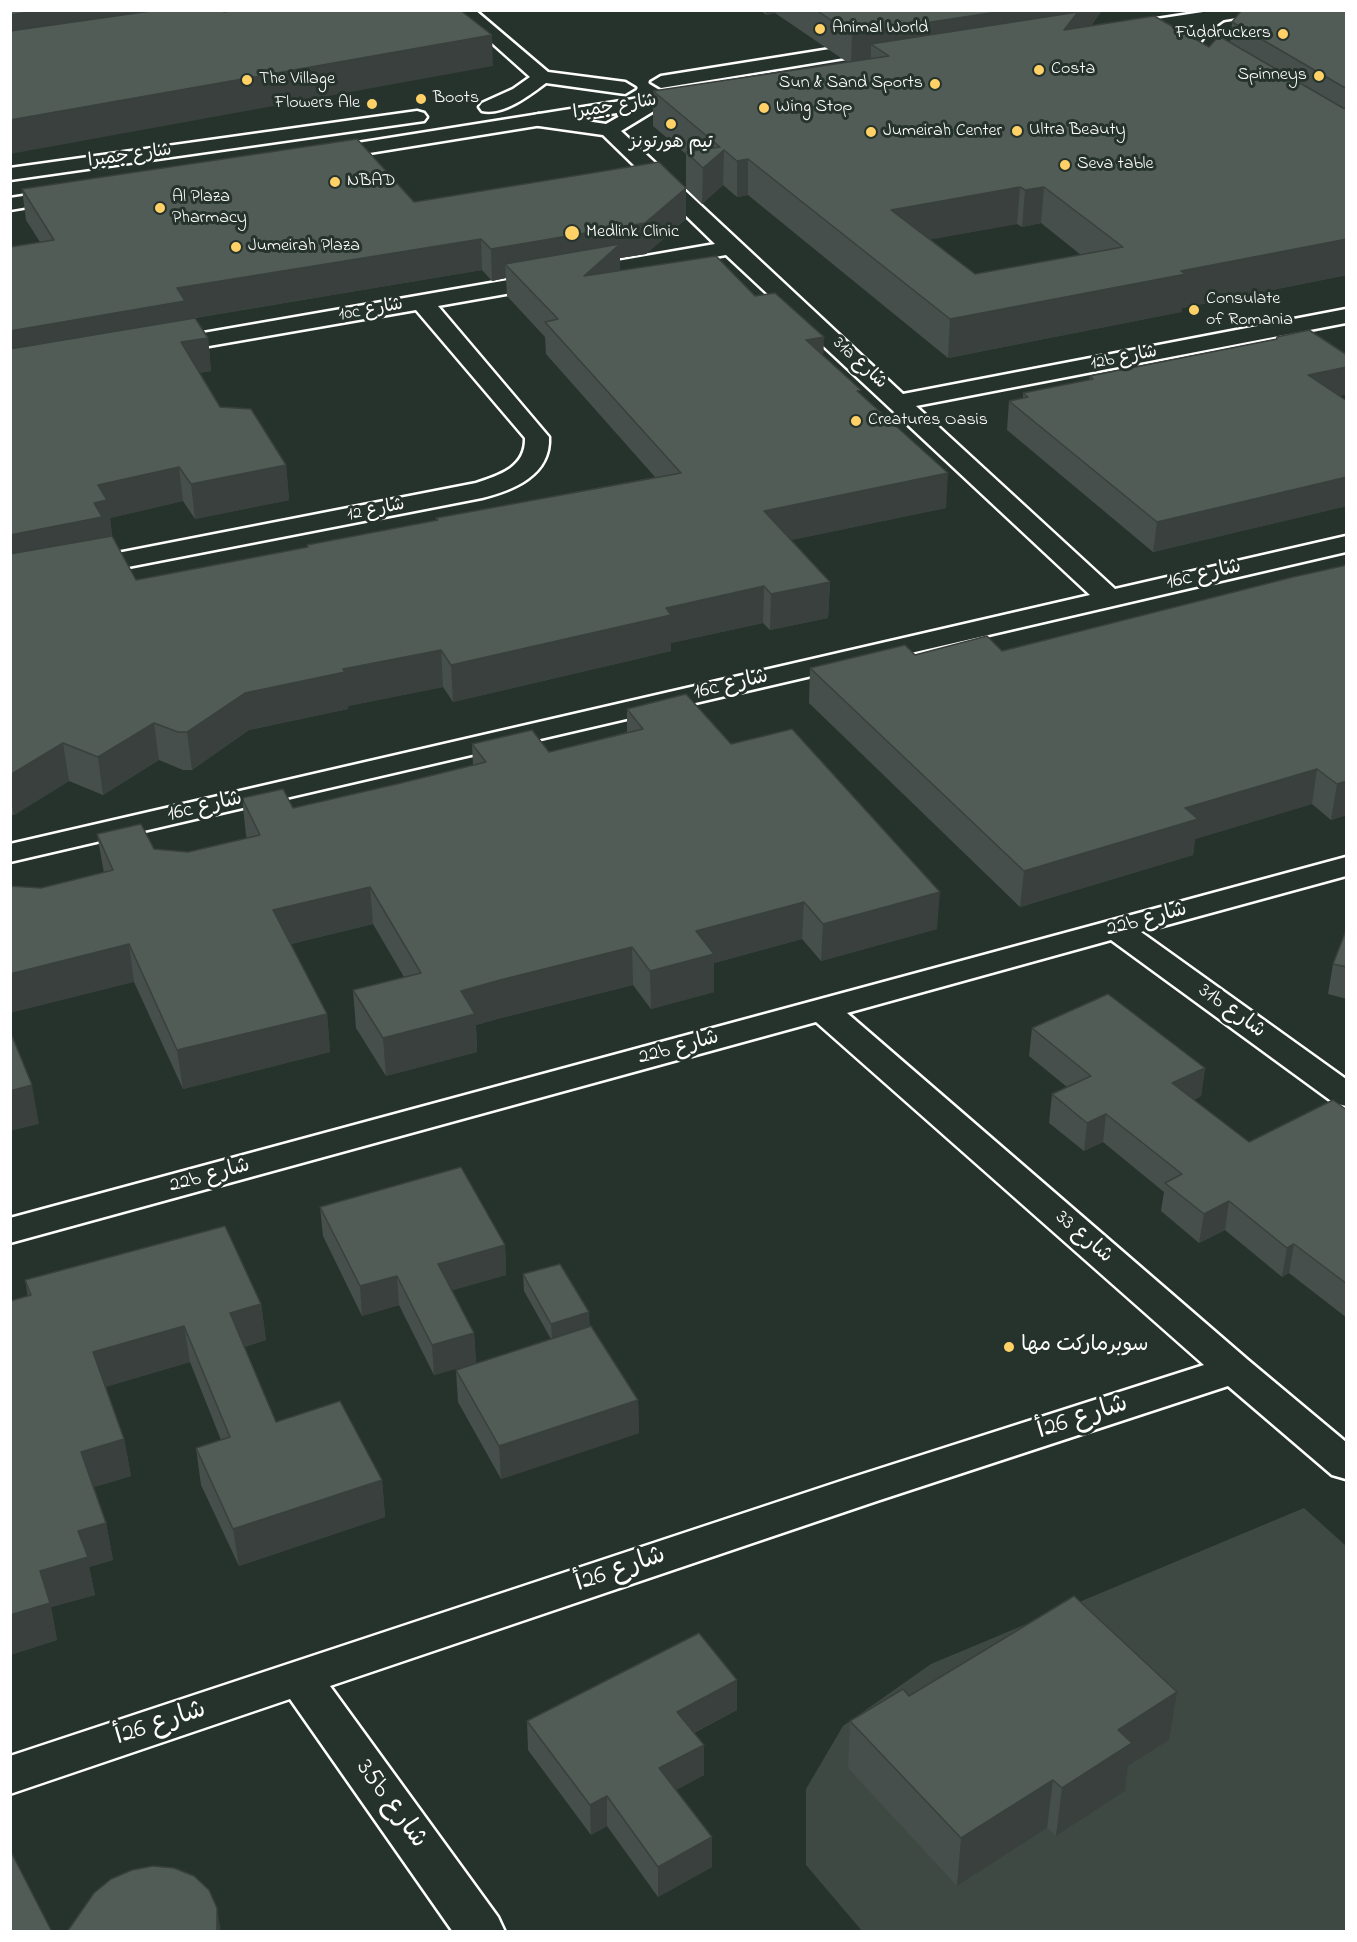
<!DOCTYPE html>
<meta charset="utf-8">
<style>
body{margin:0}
#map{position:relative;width:1357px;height:1942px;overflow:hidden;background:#26332d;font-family:"Indie Flower",sans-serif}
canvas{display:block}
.frame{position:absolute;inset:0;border:12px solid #fff;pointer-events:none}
</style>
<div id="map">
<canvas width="1357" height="1942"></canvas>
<div class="frame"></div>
</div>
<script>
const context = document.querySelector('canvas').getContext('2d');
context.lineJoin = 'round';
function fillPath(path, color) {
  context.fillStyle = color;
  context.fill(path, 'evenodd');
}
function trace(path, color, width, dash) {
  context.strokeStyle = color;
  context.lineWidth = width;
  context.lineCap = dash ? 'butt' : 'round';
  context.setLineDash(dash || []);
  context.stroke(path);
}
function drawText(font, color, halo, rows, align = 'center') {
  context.font = font + ' "Indie Flower","Playpen Sans Arabic",sans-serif';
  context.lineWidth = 6;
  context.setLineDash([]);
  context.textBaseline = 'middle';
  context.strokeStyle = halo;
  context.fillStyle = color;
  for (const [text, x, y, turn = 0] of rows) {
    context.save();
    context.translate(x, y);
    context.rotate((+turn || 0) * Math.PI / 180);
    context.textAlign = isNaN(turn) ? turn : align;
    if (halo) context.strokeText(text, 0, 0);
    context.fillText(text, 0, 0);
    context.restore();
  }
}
const green = new Path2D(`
 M1304,1508L1346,1546V1931H862L806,1865V1789L843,1726L931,1664Z`);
const minor = new Path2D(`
 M455,10H475L548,72L625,82L635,88L625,94L546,83C530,95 503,116 482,111L479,107L482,103L513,89L530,77Z
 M1220,11L1226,12L1229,16L1207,32L1197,47H1183L1181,43L1194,24Z
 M655,96L662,98L665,102L662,106L621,131L903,394L1346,309V323L916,406L1115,589L1346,536V552L10,862V844L1090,595L726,255L438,306L549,437C551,475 514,490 482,498L10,590V574L476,483C500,475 526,467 525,438L416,310L163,354L155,352L151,347L155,342L163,340L715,244L603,135L539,126L532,124L529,120L532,116L539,114L606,124Z
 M1346,857V876L1141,932L1346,1079V1106L1334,1103L1111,940L847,1013L1248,1360L1346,1442V1479L1332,1475L1228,1386L877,1501L330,1686L498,1917L505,1932H453L290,1699L10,1794V1756L847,1479L1204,1365L816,1022L10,1243V1218Z`);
const primary = new Path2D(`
 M1216,10H1264L1255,15L1124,36L1115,30L1124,24Z
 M880,41L889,47L887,51L661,88L651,82L661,76Z
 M696,89L706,95L703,99L320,161L313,159L310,155L313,151L320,149Z
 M417,111L424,113L427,117L424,121L10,180V168Z
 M68,189L75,191L78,195L75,199L10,210V198Z`);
const wall = new Path2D(`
 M760,10H1102L1091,26L1209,47L1230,42L1232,22L1347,10V275L1182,308L1181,312L948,358L748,195L737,197L723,185L702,204L686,188V219L646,254L620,258V270L755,296L823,356L861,394L946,508L791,540L830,582L828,618L770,630L763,623L671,643V651L453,702L443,687L348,706V709L249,730L192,770H183L159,760L103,795L69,781L14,815L10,814V247L40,242L26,220L22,189L414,202L686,188V154L653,126V91L847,62L775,13L766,15ZM1041,223L1081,255L975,274L930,239L1017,224L1022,227ZM482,270L492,281L506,278L507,296L545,337L546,354L655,477L436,518V520L307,545V547L136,580L112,535L110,518L183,501L195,519L289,500L286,465L220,407L199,373L211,371L208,338L195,318Z
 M1277,337L1347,355V394L1339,396L1347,401V506L1153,552L1007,430L1009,401L1023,399V393L1089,380L1090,376L1276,339Z
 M1347,565V815L1331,820L1312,804L1195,839L1193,855L1020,907L809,703L810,668L915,655L1002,651Z
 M627,709L731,744L937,929L821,961L802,939L714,963V992L651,1009L633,985L501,1018L476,1025L477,1052L386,1076L356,1028L353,990L404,977L373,924L291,944L327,1014L330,1052L183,1089L134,982L41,888L104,873L97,834L154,849L188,852L247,838L246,835L242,798L293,808L401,783L473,765L472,744L549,752L627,732Z
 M1347,928V999L1328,994L1333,964Z
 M1032,1028L1205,1068L1201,1096L1194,1100L1249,1142L1347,1110V1318L1289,1273L1282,1277L1225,1230L1199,1243L1161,1211L1164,1192L1103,1142L1084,1151L1049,1123L1052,1094L1067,1087L1029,1056Z
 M320,1207L505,1245L506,1275L452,1290L474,1333L476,1363L434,1375L399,1305L362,1316L323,1236Z
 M523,1274L590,1326L638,1400L639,1433L501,1479L458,1402L456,1370L551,1339L524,1291Z
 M25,1280L261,1304L266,1340L244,1347L276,1422L382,1480L385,1517L239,1566L201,1485L196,1448L221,1440L190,1362L105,1387L124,1439L131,1476L94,1487L106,1523L113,1560L89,1567L95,1595L51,1607L57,1640L10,1655V1301L28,1296Z
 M909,1696L1169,1740L1128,1766L1125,1791L1056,1836L1047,1828L957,1886L848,1768L850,1721Z
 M737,1710L694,1733L704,1745V1775L676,1790L712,1837V1867L658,1897L607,1826L591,1835L528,1750L527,1721Z`);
const shadedWall = new Path2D(`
 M42,10H206L10,47V15Z
 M766,10H775V13L766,15Z
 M1010,10H1102L1089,28L889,56L871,44V62L851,65L852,34Z
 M492,35L493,66L10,154V120Z
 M724,150L723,185L702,204L703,168Z
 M748,159V195L737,197V161Z
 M1020,187L1017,224L890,247L891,210Z
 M1044,187L1041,223L1022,227L1025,190Z
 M686,188V219L646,254L620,258V276H584L505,264L506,278L492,281L491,249Z
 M481,239L482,270L187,319L10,365V331L177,288Z
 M1347,239V275L1182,308L1181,312L948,358L950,319L1181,271Z
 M824,337L823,370L806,340Z
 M208,338L211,371L185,375L181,342Z
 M1347,367V394L1304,404L1308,375Z
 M286,465L289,500L195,519L191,484Z
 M179,467L183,501L110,518L112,535L10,572V535L94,503L98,485Z
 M948,473L946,508L763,546L764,511Z
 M1347,477V506L1153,552L1157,522Z
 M830,582L828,618L770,630L771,594Z
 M764,586L763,623L671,643V651L453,702L451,665L666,608Z
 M441,650L443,687L348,706V709L249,730L192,770L187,732L245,693L343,669Z
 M154,723L159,760L103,795L98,757Z
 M63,743L69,781L14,815L10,797V775Z
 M1317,769L1312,804L1195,839L1193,855L1020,907L1024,871L1185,808Z
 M1347,781V815L1331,820L1337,784Z
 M370,887L373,924L277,947L273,910Z
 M940,892L937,929L821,961L823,924Z
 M804,902L802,939L714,963V992L651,1009L650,971L696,931Z
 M129,944L134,982L10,1013V974Z
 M632,947L633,985L501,1018L476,1025L477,1052L386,1076L383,1038L461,991L500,980Z
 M327,1014L330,1052L183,1089L177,1050Z
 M1205,1068L1201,1096L1168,1112L1172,1083Z
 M32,1085L39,1124L10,1131V1091Z
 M1106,1114L1103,1142L1084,1151L1087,1123Z
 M1229,1201L1225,1230L1199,1243L1204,1214Z
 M1294,1244L1289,1273L1282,1277L1287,1248Z
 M505,1245L506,1275L440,1294L438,1264Z
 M397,1276L399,1305L362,1316L360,1286Z
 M261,1304L266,1340L235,1349L230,1313Z
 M589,1312L590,1329L552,1340L551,1324Z
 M184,1326L190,1362L99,1389L93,1352Z
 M474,1333L476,1363L434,1375L432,1345Z
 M638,1400L639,1433L501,1479L499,1446Z
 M124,1439L131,1476L88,1489L81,1452Z
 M382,1480L385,1517L239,1566L233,1529Z
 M106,1523L113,1560L89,1567L95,1595L51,1607L57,1640L10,1655V1615L40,1571L78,1531Z
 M737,1680V1710L677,1741V1712Z
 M1177,1692L1169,1740L1128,1766L1125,1791L1056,1836L1062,1788L1118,1730Z
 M704,1745V1775L660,1798L659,1768Z
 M1053,1780L1047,1828L957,1886L961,1838Z
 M607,1796V1826L591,1835L590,1805Z
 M712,1837V1867L658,1897V1867Z
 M217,1908L221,1932H216Z`);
const building = new Path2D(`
 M10,10H42L10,15Z
 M158,10H222L224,12L235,10H460L492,35L10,120V31Z
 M816,10H1010L852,34Z
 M1242,10H1347V89L1232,22Z
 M1078,12L1064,30L1154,16L1209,47L1219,36L1343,108L1347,109V239L1181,271L1186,274L950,319L748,159L737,161L724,150L703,168L686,152L720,147L653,91L889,56L871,44ZM1020,187L1025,190L1044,187L1123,247L975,274L891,210Z
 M357,139L414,202L659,162L686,188L645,223L491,249L481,239L177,288L185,301L10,331V247L54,240L22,189Z
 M620,244L584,276L716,256L755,296L775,293L824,337L806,340L861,390L857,391L948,473L764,511L830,582L771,594L764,586L666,608L671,615L451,665L441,650L343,669L345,672L245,693L187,732H178L154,723L98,757L63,743L10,775V554L112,536L136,580L308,547L307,545L438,520L436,518L681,473L545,322L558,319L505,264Z
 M195,318L208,338L181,342L220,407L251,409L286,465L191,484L179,467L98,485L107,500L94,503L102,517L10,535V349Z
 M1309,330L1347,355V367L1308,375L1347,401V477L1157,522L1009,401L1028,397L1023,393L1093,379L1090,376L1277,339V337Z
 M1347,565V781L1337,784L1317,769L1185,808L1198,819L1024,871L810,668L905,645L915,655L987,636L1002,651L1293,577Z
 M686,694L731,744L792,729L940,892L823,924L804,902L696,931L714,954L650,971L632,947L500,980L461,991L475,1014L383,1038L353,990L421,973L370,887L273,910L327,1014L177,1050L129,944L10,974V886L41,888L113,870L97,834L141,824L154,849L188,852L260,835L242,798L283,789L293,808L401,783L486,762L472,744L532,730L549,752L643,729L627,709Z
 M1347,928V967L1333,964Z
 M1108,994L1205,1068L1172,1083L1249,1142L1333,1100L1347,1110V1284L1294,1244L1287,1248L1229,1201L1204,1214L1165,1183L1182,1174L1106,1114L1087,1123L1052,1094L1091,1076L1032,1028Z
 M10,1031L32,1085L10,1091Z
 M461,1167L505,1245L438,1264L474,1333L432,1345L397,1276L360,1286L320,1207Z
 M225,1226L261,1304L230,1313L276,1422L340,1401L382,1480L233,1529L196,1448L230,1437L184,1326L93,1352L124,1439L81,1452L106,1523L78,1531L88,1557L40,1571L50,1603L10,1615V1301L31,1295L25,1280Z
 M560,1264L589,1312L551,1324L523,1274Z
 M591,1326L638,1400L499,1446L456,1370Z
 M1074,1596L1177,1692L1118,1730L1132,1743L1062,1788L1053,1780L961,1838L850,1721L903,1689L909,1696Z
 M699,1633L737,1680L677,1712L704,1745L659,1768L712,1837L658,1867L607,1796L590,1805L527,1721Z
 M10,1850L52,1932H10Z
 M153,1866L174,1868L194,1876L209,1890L217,1908V1929L216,1932H67L94,1893L111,1879L132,1870Z`);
const markers = [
 [820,29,6,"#ffd166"],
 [1283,34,6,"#ffd166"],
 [1039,70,6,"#ffd166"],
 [1319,76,6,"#ffd166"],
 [247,80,6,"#ffd166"],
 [935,84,6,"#ffd166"],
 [421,99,6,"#ffd166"],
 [372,104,6,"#ffd166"],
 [764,108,6,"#ffd166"],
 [671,124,6,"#ffd166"],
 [1017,131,6,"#ffd166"],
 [871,132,6,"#ffd166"],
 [1065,165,6,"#ffd166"],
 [335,182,6,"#ffd166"],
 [160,208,6,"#ffd166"],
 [572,233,8,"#ffd166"],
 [236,247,6,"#ffd166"],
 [1194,310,6,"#ffd166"],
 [856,421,6,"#ffd166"],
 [1009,1347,6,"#ffd166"]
];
const farPoinames = [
 ["Animal World",832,29],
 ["Fuddruckers",1271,34,"right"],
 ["Costa",1051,70],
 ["Spinneys",1307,76,"right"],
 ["The Village",259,80],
 ["Sun & Sand Sports",923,84,"right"],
 ["Boots",433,99],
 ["Flowers Ale",360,104,"right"],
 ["Wing Stop",776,108],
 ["Ultra Beauty",1029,131],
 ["Jumeirah Center",883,132],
 ["تيم هورتونز",671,144,"center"],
 ["Seva table",1077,165],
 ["NBAD",347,182],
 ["Al Plaza",172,198],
 ["Pharmacy",172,219],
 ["Medlink Clinic",586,233],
 ["Jumeirah Plaza",248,247],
 ["Consulate",1206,300],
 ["of Romania",1206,321],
 ["Creatures Oasis",868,421]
];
const farStreetnames = [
 ["شارع جميرا",615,108,-9],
 ["شارع جميرا",130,157,-8],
 ["10c شارع",371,311,-10],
 ["12b شارع",1124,359,-11],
 ["31a شارع",859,364,43],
 ["شارع 12",376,511,-11]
];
const streetNames = [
 ["16c شارع",1204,576,-13],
 ["16c شارع",731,686,-13],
 ["16c شارع",205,808,-13],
 ["22b شارع",1147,921,-15],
 ["31b شارع",1231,1012,36],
 ["22b شارع",679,1049,-15],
 ["22b شارع",210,1177,-15],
 ["شارع 33",1083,1238,41]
];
const poiNames = [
 ["سوبرماركت مها",1021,1347]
];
const nearStreetnames = [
 ["شارع 26أ",1083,1419,-18],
 ["شارع 26أ",621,1571,-19],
 ["شارع 26أ",161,1725,-18],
 ["35b شارع",390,1805,54]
];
fillPath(green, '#3e4944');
trace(minor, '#fff', 5);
trace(primary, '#fff', 5);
fillPath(minor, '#26332d');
fillPath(primary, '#26332d');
fillPath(wall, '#464f4b');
fillPath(shadedWall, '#39403d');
fillPath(building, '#515c57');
trace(building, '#39403d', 1.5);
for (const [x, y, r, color] of markers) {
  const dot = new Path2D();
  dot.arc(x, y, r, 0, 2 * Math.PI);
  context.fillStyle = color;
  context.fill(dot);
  trace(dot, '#26332d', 2);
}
drawText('18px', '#fff', '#26332d', farPoinames, 'left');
drawText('18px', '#fff', '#26332d', farStreetnames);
drawText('21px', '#fff', '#26332d', streetNames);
drawText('21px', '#fff', '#26332d', poiNames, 'left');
drawText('26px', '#fff', '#26332d', nearStreetnames);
</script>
